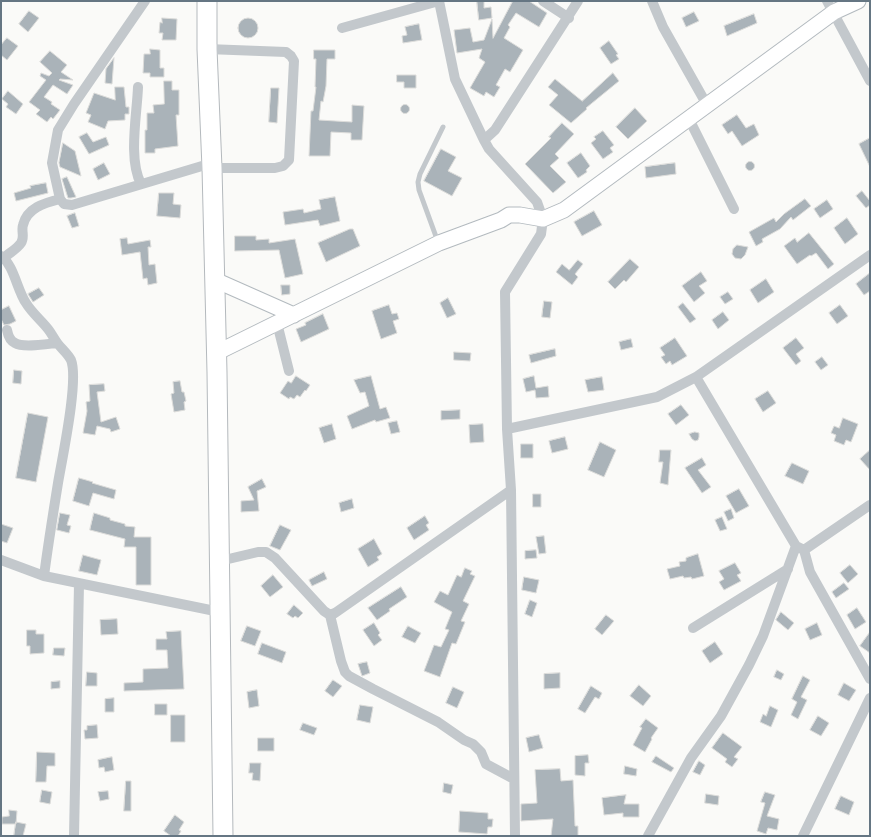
<!DOCTYPE html>
<style>
body{margin:0}
#map{position:relative;width:871px;height:837px;overflow:hidden;background:#fafaf8;font-family:"Work Sans",sans-serif}
canvas{display:block}
.frame{position:absolute;inset:0;border:2px solid #657683;pointer-events:none}
</style>
<div id="map">
<canvas width="871" height="837"></canvas>
<div class="frame"></div>
</div>
<script>
const context = document.querySelector('canvas').getContext('2d');
context.lineJoin = 'round';
function fillPath(path, color) {
  context.fillStyle = color;
  context.fill(path, 'evenodd');
}
function trace(path, color, width, dash) {
  context.strokeStyle = color;
  context.lineWidth = width;
  context.lineCap = dash ? 'butt' : 'round';
  context.setLineDash(dash || []);
  context.stroke(path);
}
const building = new Path2D(`
 M477,1H484V8L491,7L492,18L479,20Z
 M513,1H529L547,13L539,27L516,13L508,25L510,27L504,38L523,50L510,72L505,69L496,85L500,87L494,97L486,92L484,96L470,88L485,62L479,58L482,49L457,53L454,30L470,28L473,42L484,40L492,19L493,38Z
 M29,11L39,18L28,32L19,24Z
 M694,12L699,21L686,27L682,18Z
 M754,14L757,23L727,36L724,26Z
 M162,18L177,19L176,40H162L163,33H159L160,22L162,23Z
 M238 28a10 10 0 1 1 20 0a10 10 0 1 1-20 0Z
 M419,24L422,40L403,43L402,36L407,35L405,27Z
 M7,38L18,46L7,60L1,55V45Z
 M609,41L618,54L616,55L619,59L611,64L600,48Z
 M150,49L160,50V68H164V77H150V73H143L144,54H150Z
 M314,50H335V59H327L326,86L323,102L321,101L319,120L352,122V105L364,106L362,140H351V133L331,132L330,156H309L311,111H313L316,87H315L316,59H314Z
 M50,51L67,65L61,72L73,80L60,79L59,80L73,85L67,94L53,85L44,97L52,102L51,104L60,110L53,119L51,117L47,122L36,114L40,110L29,102L46,80L40,76L41,73L49,76L52,73L40,62Z
 M114,58L112,84L105,83L106,69Z
 M613,73L619,81L586,108L587,109L571,123L549,105L558,95L548,87L555,79L582,101Z
 M397,75H416V88H404V82H397Z
 M164,81H172V90H179V115H176L178,146L155,149V153H145V130H147V113H154L153,105L164,104Z
 M115,87H124L126,107H129V114H125V120L108,121L105,129L88,122L91,115L86,113L94,93L115,100Z
 M271,88H279L277,123L269,122Z
 M8,91L23,104L16,114L6,107L8,104L2,99Z
 M400.5 109a4.5 4.5 0 1 1 9 0a4.5 4.5 0 1 1-9 0Z
 M635,108L647,121L628,139L616,127Z
 M737,115L746,128L754,124L759,135L742,146L732,131L728,134L722,125Z
 M562,123L574,134L555,154L559,158L550,166L566,182L553,193L525,164L551,138L549,137Z
 M603,131L614,145L610,148L613,152L603,159L591,143L596,139L594,137Z
 M87,133L93,142L106,137L109,145L89,154L79,137Z
 M870,138V167L859,144Z
 M63,143L75,151L81,176L60,167L59,163Z
 M441,149L456,157L448,171L462,178L452,196L424,181Z
 M581,153L590,166L586,170L587,172L578,178L567,163Z
 M745.5 166a4.5 4.5 0 1 1 9 0a4.5 4.5 0 1 1-9 0Z
 M104,163L110,174L98,180L93,169Z
 M675,163L676,174L646,178L645,167Z
 M67,177L76,197L71,198H68L62,179Z
 M46,183L48,193L16,201L14,193L31,188L30,186Z
 M862,191L870,201V205L866,208L856,196Z
 M159,193H174L173,204L181,205L180,218L157,216Z
 M335,197L340,221L320,226L318,220L285,225L283,212L303,209L304,213L321,209L319,200Z
 M805,199L811,206L793,220L791,217L780,229L762,239L763,242L756,246L749,232L774,218L776,222L784,214Z
 M827,200L833,209L820,218L814,209Z
 M594,211L602,225L582,236L574,222Z
 M75,213L79,226L72,228L67,216Z
 M847,218L858,234L845,244L834,228Z
 M350,229H353L360,246L326,262L318,243Z
 M809,233L834,264L828,269L816,253L811,256L810,255L797,264L784,246L795,238L797,242Z
 M235,236H256V240L269,239V243L295,239L303,274L285,278L279,250L235,251Z
 M127,238L128,244L150,240L151,247H148L149,265L155,264L157,283L148,285L147,278L143,279L140,252L122,255L120,239Z
 M737,245L748,247L745,255L741,259L735,258L732,254L733,249Z
 M630,259L639,267L626,282L624,280L615,289L608,282Z
 M578,260L583,264L575,274L578,277L572,285L556,272L562,264L569,270Z
 M701,272L707,281L699,286L705,293L694,302L682,286Z
 M870,273V291L864,295L856,284Z
 M766,279L774,292L758,303L750,290Z
 M281,285H290V294L282,295Z
 M39,288L44,295L33,302L28,294Z
 M728,292L733,299L725,304L720,297Z
 M448,298L456,314L447,318L440,303Z
 M544,301L552,302L550,318L542,317Z
 M683,303L696,319L690,323L678,307Z
 M389,305L392,314L397,313L399,319L393,321L397,333L381,339L372,311Z
 M840,305L848,316L837,324L829,313Z
 M9,306L16,321L10,324L4,325L1,319V310Z
 M723,312L729,320L718,329L712,320Z
 M323,314L329,329L301,342L296,329L306,325L305,323Z
 M675,338L687,356L672,365L670,361L666,364L661,357L665,355L660,348Z
 M796,338L804,348L796,354L801,361L796,365L783,348Z
 M631,339L633,347L621,350L619,342Z
 M555,349L556,356L531,363L529,355Z
 M454,352L471,353L470,361L454,360Z
 M822,357L828,365L821,370L815,362Z
 M14,370L22,371L21,384L13,383Z
 M296,376L310,385L306,391L305,390L300,397L297,395L294,399L290,397L289,399L280,393L288,381L291,383Z
 M371,376L380,409L386,407L390,418L376,422L375,420L352,429L347,416L369,406L365,392L360,393L354,380Z
 M534,376L536,388L548,386L549,397L536,398L535,390L526,392L523,379Z
 M602,377L604,390L588,392L585,380Z
 M180,381L182,392H184L186,401L184,402L185,410L174,412L171,394L174,393L173,382Z
 M104,384L105,391L97,392L101,422L116,417L120,429L111,432L110,429L97,426L95,435L83,433L87,411L86,402L90,401L89,385Z
 M768,391L776,403L763,412L755,399Z
 M681,405L689,415L676,425L668,414Z
 M460,410V419L441,420V411Z
 M28,413L48,417L36,482L16,478Z
 M843,418L858,424L851,442L846,440L844,445L834,441L836,435L831,433L834,426L839,428Z
 M397,421L400,432L391,434L388,423Z
 M332,424L336,439L324,443L319,428Z
 M483,424L484,442L470,443L469,425Z
 M695,432L699,433V437L698,440L695,441L692,439L689,434Z
 M565,437L568,449L552,453L549,441Z
 M600,442L616,450L604,477L588,470Z
 M521,444H533V458H521Z
 M660,450H671L668,485L660,483L663,462H659Z
 M870,450V470L860,459Z
 M702,458L706,465L698,470L711,487L702,493L685,468Z
 M792,463L809,471L803,484L785,476Z
 M79,478L93,482L92,483L116,490L114,499L93,493L89,506L73,501Z
 M262,479L266,487L257,491L259,511L241,512V501L254,500L248,487Z
 M739,489L749,506L736,513L726,496Z
 M533,494H541V507H533Z
 M352,499L354,508L341,512L339,503Z
 M731,509L734,518L728,521L724,512Z
 M60,513L70,515L67,525L71,526L69,533L57,530Z
 M94,513L110,518V520L125,524V526L135,527L134,537H151V585H136V547H124L125,539L90,530Z
 M425,516L429,523L426,525L429,530L414,540L407,528Z
 M722,517L727,529L720,531L715,520Z
 M1,524L13,528L7,543L1,541Z
 M280,525L291,530L280,550L270,546Z
 M544,536L546,553L539,554L536,537Z
 M374,539L382,554L377,557L379,560L368,567L358,549Z
 M536,550L537,558L525,559V551Z
 M698,554L704,576L692,579L691,577L684,578L683,576L670,579L667,569L680,566L679,562L686,561V558Z
 M83,555L101,560L97,575L79,571Z
 M735,563L741,573L737,575L741,581L724,590L719,582L724,579L719,571Z
 M850,565L858,574L848,583L840,573Z
 M465,568L472,571L470,574L475,576L463,601L469,604L461,621L465,622L456,644L452,643L440,677L424,671L434,645L441,647L449,630L445,629L452,612L434,602L440,591L448,595L457,575L461,577Z
 M324,572L327,579L312,586L309,580Z
 M273,575L283,587L270,597L261,586Z
 M524,577L539,580L536,593L522,590Z
 M844,583L849,589L836,598L832,592Z
 M401,587L407,597L389,609L390,611L377,620L368,608Z
 M530,600L537,603L532,617L525,614Z
 M294,605L303,613L298,618L295,616L293,618L287,614Z
 M857,608L866,622L855,629L847,615Z
 M781,612L794,623L788,630L776,620Z
 M606,615L614,621L602,635L595,629Z
 M117,619L118,634L101,635L100,620Z
 M374,623L380,633L378,635L382,640L374,646L363,630Z
 M817,623L822,635L810,640L805,629Z
 M247,626L261,631L255,646L241,641Z
 M408,626L421,633L415,643L402,637Z
 M27,630H36V634H44V653L30,654V646H27Z
 M181,631L184,689L124,691V683L143,682V669L168,668L167,650H156V639H167L166,632Z
 M870,632V653L860,646Z
 M715,642L723,654L710,663L702,651Z
 M262,643L286,652L282,663L258,654Z
 M54,648H65L64,656L53,655Z
 M367,662L370,673L362,676L358,664Z
 M777,670L784,674L781,680L774,677Z
 M87,672L97,673V686H86Z
 M560,673V688L544,689V674Z
 M803,676L810,680L801,697L807,700L798,719L791,715L797,702L792,699Z
 M333,680L342,686L333,697L325,691Z
 M60,681V688L51,689V682Z
 M844,683L856,690L849,701L838,695Z
 M639,685L651,696L643,706L630,696Z
 M591,686L602,693L599,699L595,697L585,713L578,709Z
 M453,687L464,692L457,708L446,703Z
 M257,690L259,706L249,708L247,692Z
 M114,698V712H105V699Z
 M155,704H167V715H155Z
 M360,705L373,707L370,723L357,720Z
 M770,706L778,710L771,727L760,722L763,714L766,716Z
 M171,715H185V742H171Z
 M818,716L829,723L821,736L810,730Z
 M646,719L658,728L651,738L652,739L645,752L633,745L642,728L640,727Z
 M303,723L317,728L314,735L300,730Z
 M97,725L98,738L85,739L84,730H87V726Z
 M723,733L742,747L734,757L738,759L732,767L725,762L727,759L712,748Z
 M539,735L543,748L529,752L526,738Z
 M258,738H274V751H258Z
 M37,752L55,753V766H47L46,782H36Z
 M588,755L589,763H585V776L575,775V756Z
 M656,756L674,768L671,772L652,762Z
 M112,757L114,770L105,772L104,767L99,768L98,760Z
 M699,761L705,765L700,775L693,772Z
 M250,763H261L260,781L252,780L253,773H249Z
 M625,766L637,769L636,776L624,774Z
 M560,769L561,781L573,780L575,826H578V836H551L553,819L521,821V804L537,803L535,770Z
 M126,781H131V811H124Z
 M444,783L453,785L451,794L443,792Z
 M42,790L52,792L50,804L40,802Z
 M108,791L109,799L100,801L98,792Z
 M765,792L775,795L767,816L779,819L777,830L768,828L766,834L757,831L765,803L761,802Z
 M706,794L719,796L718,805L705,803Z
 M626,795L624,804H639V817H623V813L604,815L602,798Z
 M841,796L854,802L849,815L835,809Z
 M9,810L17,811L16,824H2V817L9,816Z
 M460,811L488,813V819H493L492,827H488L487,834L459,832Z
 M175,815L184,822L179,830L181,831L178,836H171L164,831Z
 M16,822L26,824L23,836H14Z`);
const lane = new Path2D(`
 M438,242L419,190L418,182L420,174L443,127`);
const street = new Path2D(`
 M145,1L74,104L58,130L52,163L60,199L64,204L72,205L212,163
 M439,1L455,79L484,140L489,149L537,202L543,219L541,234L505,292L507,429L511,490L515,836
 M543,1L569,18
 M652,1L663,27L707,105
 M827,1L870,81
 M342,28L439,1
 M207,49L286,52L291,56L294,61L289,160L283,166L275,168H212
 M138,87C137,115 128,159 141,184
 M689,119L734,209
 M484,140L495,130L578,1
 M1,256C14,265 17,290 26,303C32,313 41,320 48,329C52,334 54,339 58,344C62,349 68,354 71,360C79,380 62,459 58,483C53,514 48,545 44,576
 M4,258C9,253 17,249 21,243C25,237 21,231 23,225C27,208 44,203 60,199
 M277,323L289,371
 M7,330C8,335 10,341 15,343C23,348 47,344 57,343
 M696,377L796,546L804,550L870,505
 M507,429L657,397L696,377L870,255
 M804,550L810,572L870,679
 M1,560L44,576L220,612
 M220,561L258,552H266L275,558L324,611L330,615L335,613L511,490
 M330,615L341,661L345,672L349,676L373,689L438,722L464,740L473,744L481,752L486,764L514,779
 M693,628L788,569
 M74,836L79,584
 M648,836L691,758L721,716L749,665L763,636L796,546
 M803,836L870,698`);
const secondary = new Path2D(`
 M215,280L294,315
 M216,353L439,243L501,220L509,215H520L543,219L564,210L834,12L858,1`);
const highway = new Path2D(`
 M207,1V49L212,168L217,372L223,836`);
fillPath(building, '#aab3b9');
trace(building, '#dcdcda', 1);
trace(secondary, '#b3babf', 17);
trace(highway, '#b4b9bd', 21);
trace(lane, '#c3c8cc', 5);
trace(street, '#c3c8cc', 10);
trace(secondary, '#fff', 15);
trace(highway, '#fff', 19);
</script>
